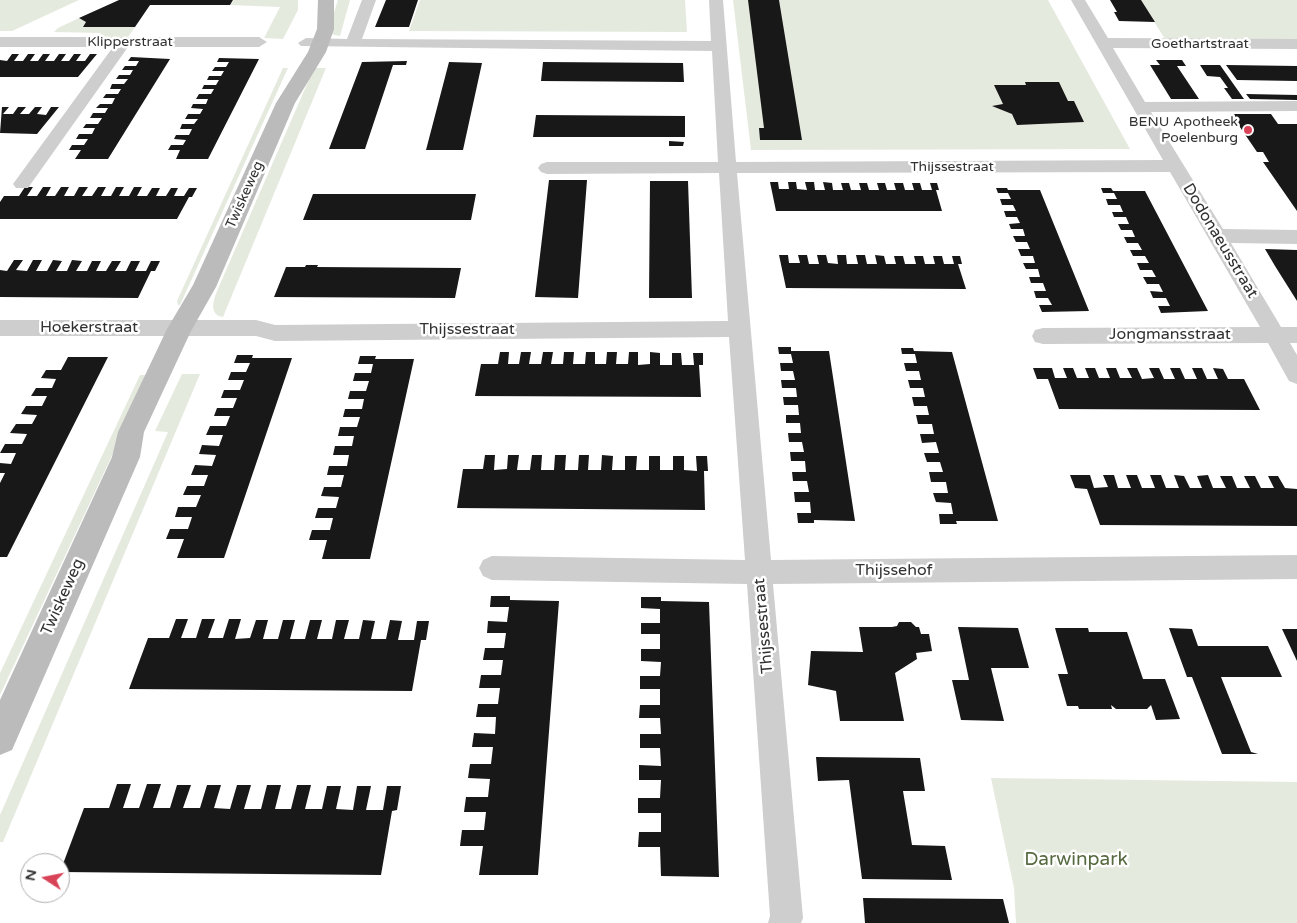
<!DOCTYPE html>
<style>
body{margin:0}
#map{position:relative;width:1297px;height:923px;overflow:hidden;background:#fff;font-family:"Varela Round",sans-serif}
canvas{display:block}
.north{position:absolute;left:20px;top:853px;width:50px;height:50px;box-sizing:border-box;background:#fff;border:1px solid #adadad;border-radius:50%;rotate:281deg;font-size:14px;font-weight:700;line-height:20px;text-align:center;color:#313131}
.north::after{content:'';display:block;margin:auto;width:18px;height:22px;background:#d84357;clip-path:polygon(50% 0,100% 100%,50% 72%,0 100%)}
</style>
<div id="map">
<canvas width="1297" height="923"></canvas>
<div class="north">N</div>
</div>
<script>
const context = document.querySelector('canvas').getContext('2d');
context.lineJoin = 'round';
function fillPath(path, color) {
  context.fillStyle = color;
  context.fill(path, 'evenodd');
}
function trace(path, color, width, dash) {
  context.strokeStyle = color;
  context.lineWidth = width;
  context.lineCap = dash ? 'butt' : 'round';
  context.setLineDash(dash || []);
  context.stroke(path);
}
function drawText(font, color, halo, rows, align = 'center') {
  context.font = font + ' "Varela Round",sans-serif';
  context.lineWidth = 5;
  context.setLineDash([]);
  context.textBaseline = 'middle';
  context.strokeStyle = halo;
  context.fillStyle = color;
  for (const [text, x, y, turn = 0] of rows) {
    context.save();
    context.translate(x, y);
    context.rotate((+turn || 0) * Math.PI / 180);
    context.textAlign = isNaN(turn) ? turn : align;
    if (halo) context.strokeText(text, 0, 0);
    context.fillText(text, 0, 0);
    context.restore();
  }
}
const green = new Path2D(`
 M0,0H79L12,31H0Z
 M234,0H298V10L283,39L264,38L280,7L230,5Z
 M338,0H350L340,36L330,34L328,31Z
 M420,0H685L687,32L409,31Z
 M733,0H1048L1130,149L751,150Z
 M1140,0H1297V42H1167Z
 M79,18L86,22L83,27H135L126,40H97L101,33L54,32L58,28Z
 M283,68H288L180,305H178L177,301Z
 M314,68H326L223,317C209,315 213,301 217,291Z
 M182,374H200L3,842H0V815L168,432L155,431Z
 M140,375H145L130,417L0,695V673Z
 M991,778L1297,782V923H1016L1014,888Z`);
const building = new Path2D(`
 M119,0H233L230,5H150L135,27H83L86,22L79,18Z
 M386,0H418L409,27H375Z
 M748,0H779L802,140H760L759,128H764Z
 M1110,0H1141L1155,22L1119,21L1114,12H1117Z
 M12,54H19L14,61H23L28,54H35L30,61H38L43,54H50L45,61H54L59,54H66L61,61H69L74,54H81L76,61H85L90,54H97L78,77H0V60L7,61Z
 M131,57L170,59L108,159H75L81,150H69L72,145H84L88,139H76L79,134H92L95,128H83L86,124H98L102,118H90L93,113H105L108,108H96L100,104H112L115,98H103L106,94H118L121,89H110L112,84H124L128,79H116L119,75H130L133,70H122L125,66H136L139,61H128Z
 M219,58L259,59L208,159H176L180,150H168L171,145H183L186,140L174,139L176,135H189L192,129H180L182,124H194L198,119H185L188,114H200L203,109L191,108L193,104H206L208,99H196L199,94H211L214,89H202L204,85H216L219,80H207L209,76H221L224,71H212L215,67H226L229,62H217Z
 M1156,60H1182L1186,66H1177L1199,99H1171L1150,65H1160Z
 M407,61L406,65H393L365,149H329L362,62Z
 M449,62L482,63L463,150H426Z
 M543,62L683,63L684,82L541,81Z
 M1200,65H1220L1244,99H1232L1224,88H1228L1220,77L1207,76Z
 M1226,65L1297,66V81L1237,80Z
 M1025,82H1059L1068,101H1074L1084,122L1017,125L1012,114L992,106L1003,104L994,85H1026Z
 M1246,94L1297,95V100L1250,99Z
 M2,107H9L3,114H13L18,107H26L20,114H29L35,107H42L37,114L46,115L51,107H59L37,134L0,133Z
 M1231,114H1271L1278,124H1297V211L1263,162H1269L1263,152H1257Z
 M536,115L685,116V137H533Z
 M669,141L684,142L683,146H669Z
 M549,180H587L578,298L535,297Z
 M650,181H688L692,298H649Z
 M770,182H778L779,189H789L788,182H796L797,189L807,190L805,182H814L815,190H825L823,182L832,183L833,190H843L841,183H849L851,190H861L859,183H867L869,190H879L877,183H885L887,190H896L894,183H903L905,190H914L912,183H920L922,190H932L930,183H937L939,190H936L942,211H776Z
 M25,187H33L27,196H37L43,187H51L46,196H55L61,187H69L64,196H74L79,187H88L82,196H92L98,187H106L101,196H111L116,187H124L119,196H129L134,187H142L137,196H147L152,188H160L156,196H166L171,188H178L174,196H184L189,188H197L192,197H189L177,219H0V202L4,196H19Z
 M996,188H1007L1008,190H1040L1089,311L1042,312L1039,305H1052L1048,298H1036L1034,291H1046L1043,283H1031L1029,277H1040L1038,269H1026L1023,263H1035L1033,256H1021L1018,249H1030L1027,242H1016L1013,236H1025L1023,229H1011L1009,224L1020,223L1017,217H1006L1004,211H1016L1013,205H1002L1000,199H1011L1008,193H998Z
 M1101,188H1111L1113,191H1145L1208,311L1161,313L1158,306H1170L1166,298H1153L1150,291L1163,292L1159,284H1147L1143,277H1156L1152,270H1140L1137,263H1149L1145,256H1133L1130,250H1142L1138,243H1127L1124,237H1135L1132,230H1121L1118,224H1129L1126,217H1114L1112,212H1123L1120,205H1108L1106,199H1117L1114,193H1103Z
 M313,194H476L471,220H303Z
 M1265,249L1297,250V301L1275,266Z
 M779,255H788L789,263H800L798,255H807L809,264H819L817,255H826L828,263L838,264L837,255H846L847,264H858L856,255H865L867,264H877L875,255L884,256L886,264H896L894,256H903L905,264H916L914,256H923L925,264H935L933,256H942L944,264H954L952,256H960L962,264H958L966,289L786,288Z
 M14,260H23L16,270L27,271L33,260H42L36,271H47L53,260L62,261L56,271H67L72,260L82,261L76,271H87L92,261H101L96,271H106L112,261H121L115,271H126L131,261H140L135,271H146L151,261H160L155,271H151L138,298L0,297V270L7,271Z
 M306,265H318L317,267L461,268L455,298L274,297L286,267H305Z
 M778,347H791V351H829L855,521L814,520V523H798L797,513H811L810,502H795L794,492H809L807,481H793L792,472H806L805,461H791L790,452H804L802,442H789L788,433H801L800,423H786V415H799L798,405H784L783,397H797L796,388H782L781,380H795L793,371H781L780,363H793L791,354H779Z
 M901,348H913L914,351L952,352L998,521H956L957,524H940L939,514H953L951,503L936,502L933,493H948L946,482H931L929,472H943L940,462H927L924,453H939L936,442L922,443L920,434H934L932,424H918L916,415H929L927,406H914L912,397H925L923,388H910L908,380H921L919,371H906L904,363H917L915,354H902Z
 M500,352H509L508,364H519L521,352H531L529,364H541L543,352H553L551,364H563L564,352H574L573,364H585L586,352H595V364H606L607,352H617L616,364H628L629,352H638V365L650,364V352L660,353V365H672V353H681L682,365H694L693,353H703V365H699L701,397L475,396L481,364H498Z
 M237,355H253L252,358H292L224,558H177L184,539H166L170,529H188L192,517H175L178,507H196L201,495H183L187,486H204L208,475H191L195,465L212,466L216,455L199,454L202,445L219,446L223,435H206L210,426H226L230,416H214L217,408H233L237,398H221L224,390H240L244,380H228L231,372H246L250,363H234Z
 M360,356H376L375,359H414L370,559H322L327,540H309L312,530H330L333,518H315L318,508H336L339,497L321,496L324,487H341L344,475H327L329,466H347L349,455H333L335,446H352L354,436H338L340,427H357L360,417H343L345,409H362L364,399H348L350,391H366L369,381H353L355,373H371L373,364H358Z
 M68,357H108L7,557H0V483L5,473H0V463L11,464L16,453H0L5,444H22L27,434L10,433L16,424H32L37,415L21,414L26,406H42L47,396H31L36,388H52L56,379L41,378L46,370H61Z
 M1033,368H1052L1055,378H1067L1063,368H1073L1077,378H1089L1085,368H1095L1099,378H1110L1106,368H1116L1120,378H1132L1127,368H1137L1142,379L1154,378L1149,368H1159L1164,379H1175L1170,368H1180L1185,379H1197L1192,368H1202L1207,379H1218L1213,368L1223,369L1228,379H1244L1260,410L1059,409L1048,379H1037Z
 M485,455H495L494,470L507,469L508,455H519L517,470H530L532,455H542L541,470H554L555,455H566L565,470H578L579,455H589L588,470H601L602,455L613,456L612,470H625V456H637L636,470H649V456H660V470H673V456H684V470L697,471L696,456H707L708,471H704L705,510L457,508L463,469H483Z
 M1070,475H1090L1094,488L1108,487L1103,475H1114L1118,488H1131L1126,475H1137L1142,488H1155L1150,475H1161L1166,488H1179L1174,475L1184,476L1190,488H1202L1197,476L1208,475L1213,488H1226L1220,476H1232L1237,488H1250L1244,476H1255L1261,488H1274L1268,476H1278L1285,488L1297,489V526L1100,525L1087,489L1075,488Z
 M491,596H510V600L559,601L538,875H479L483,846H460L462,830H484L486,812H464L466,797H488L490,779L468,778L470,764H491L493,747H472L474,733L495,734L496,717H476L478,704H498L500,688H479L481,675H501L503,660H483L485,648H504L506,633H487L488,621L507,622L509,607H490Z
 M641,597H661V601L709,602L719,877L661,876L660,847H638L639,832H661V813H638V798H660L661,780H639V765L661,766L660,748H640V734H661L660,718H639L640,705H660V689H640V676H660L661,662L641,661V649H660V634H641V623H660V609L641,608Z
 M176,619H188L181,638H196L202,619H215L208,638H223L229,619H241L235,639L250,638L256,620H268L263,639H278L283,620H295L290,639H305L310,620H322L317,639H332L336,620H349L344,639H359L363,620L375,621L371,639H386L390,620L402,621L398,640H414L417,621H429L426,640H421L412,691L129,689L148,638H169Z
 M899,622H911L916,627H919L921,634H929L932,651L916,653L917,659L895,673L904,721H840L836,691L808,685L811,651L863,652L859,627H892L897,626Z
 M958,627L1018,628L1029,668H991L1004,721L961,720L952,680H969Z
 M1055,628H1088L1089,632H1127L1143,679H1165L1180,719L1156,720L1151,705L1147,709H1116L1111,705L1112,709H1079L1078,706H1067L1058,674H1068Z
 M1169,628L1192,629L1198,646H1268L1282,677H1221L1251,752L1258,754H1222L1192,677H1187Z
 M1282,629H1297V661Z
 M816,757L920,758L925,791H903L912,845L945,846L952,880L862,879L849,780L818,781Z
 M117,784H131L123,808H139L147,784H161L153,808H170L177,785H191L183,808H200L207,785H221L214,808L230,809L237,785H251L244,809H261L267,785H281L275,809H291L297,785H311L305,809H322L327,786H341L336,809L353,810L357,786H371L366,810H383L387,786H401L397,810L392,811L381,875L60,872L84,808H109Z
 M863,898L1003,899L1009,923H865Z`);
const minor = new Path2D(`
 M362,0H376L362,39L711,41L709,0H723L736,162L1163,160L1071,0H1085L1108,38L1297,39V49L1113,48L1145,102L1297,101V111L1151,112L1223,229L1297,230V244L1231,243L1281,327H1297V343H1290L1297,355V384L1289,381L1268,343L1043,344L1035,342L1032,336L1035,330L1043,328L1260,327L1170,172L737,173L771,560L1297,555V579L773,584L803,918L801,923H768L770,916L747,584L492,580L483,576L479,568L483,560L492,556L745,560L729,337L275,341L256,336H0V320H256L275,325L728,321L719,173L547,174L541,172L538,168L541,164L547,162H718L712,51L301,46L298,43L306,38L347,39Z
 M0,37H259L267,42L259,47H128L28,188H16L13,184L113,47H0Z`);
const secondary = new Path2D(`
 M318,0H334V29L326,52L295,103L216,287L191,331L144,432L140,457L12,750L0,755V700L112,457L118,432L167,329L193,285L276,103L308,52L317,29Z`);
const markers = [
 [1248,130,5,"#d84357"]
];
const farStreetnames = [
 ["Klipperstraat",130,42],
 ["Goethartstraat",1200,44],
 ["Thijssestraat",952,167],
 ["Twiskeweg",245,195,-66]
];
const farPoinames = [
 ["BENU Apotheek",1238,122],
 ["Poelenburg",1238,138]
];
const streetNames = [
 ["Dodonaeusstraat",1220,241,59],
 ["Hoekerstraat",89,328],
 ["Thijssestraat",467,330],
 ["Jongmansstraat",1170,335],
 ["Thijssehof",894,571],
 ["Twiskeweg",63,597,-66],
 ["Thijssestraat",764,626,-95]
];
const nearParknames = [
 ["Darwinpark",1076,860]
];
fillPath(green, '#e5eade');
fillPath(building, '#181818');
fillPath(minor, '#cecece');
fillPath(secondary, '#bbb');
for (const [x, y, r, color] of markers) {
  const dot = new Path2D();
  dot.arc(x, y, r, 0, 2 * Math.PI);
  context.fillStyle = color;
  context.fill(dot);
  trace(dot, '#fff', 2);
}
drawText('14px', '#313131', '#fff', farStreetnames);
drawText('14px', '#313131', '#fff', farPoinames, 'right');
drawText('16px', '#313131', '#fff', streetNames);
drawText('19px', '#576a41', '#fff', nearParknames);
</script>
